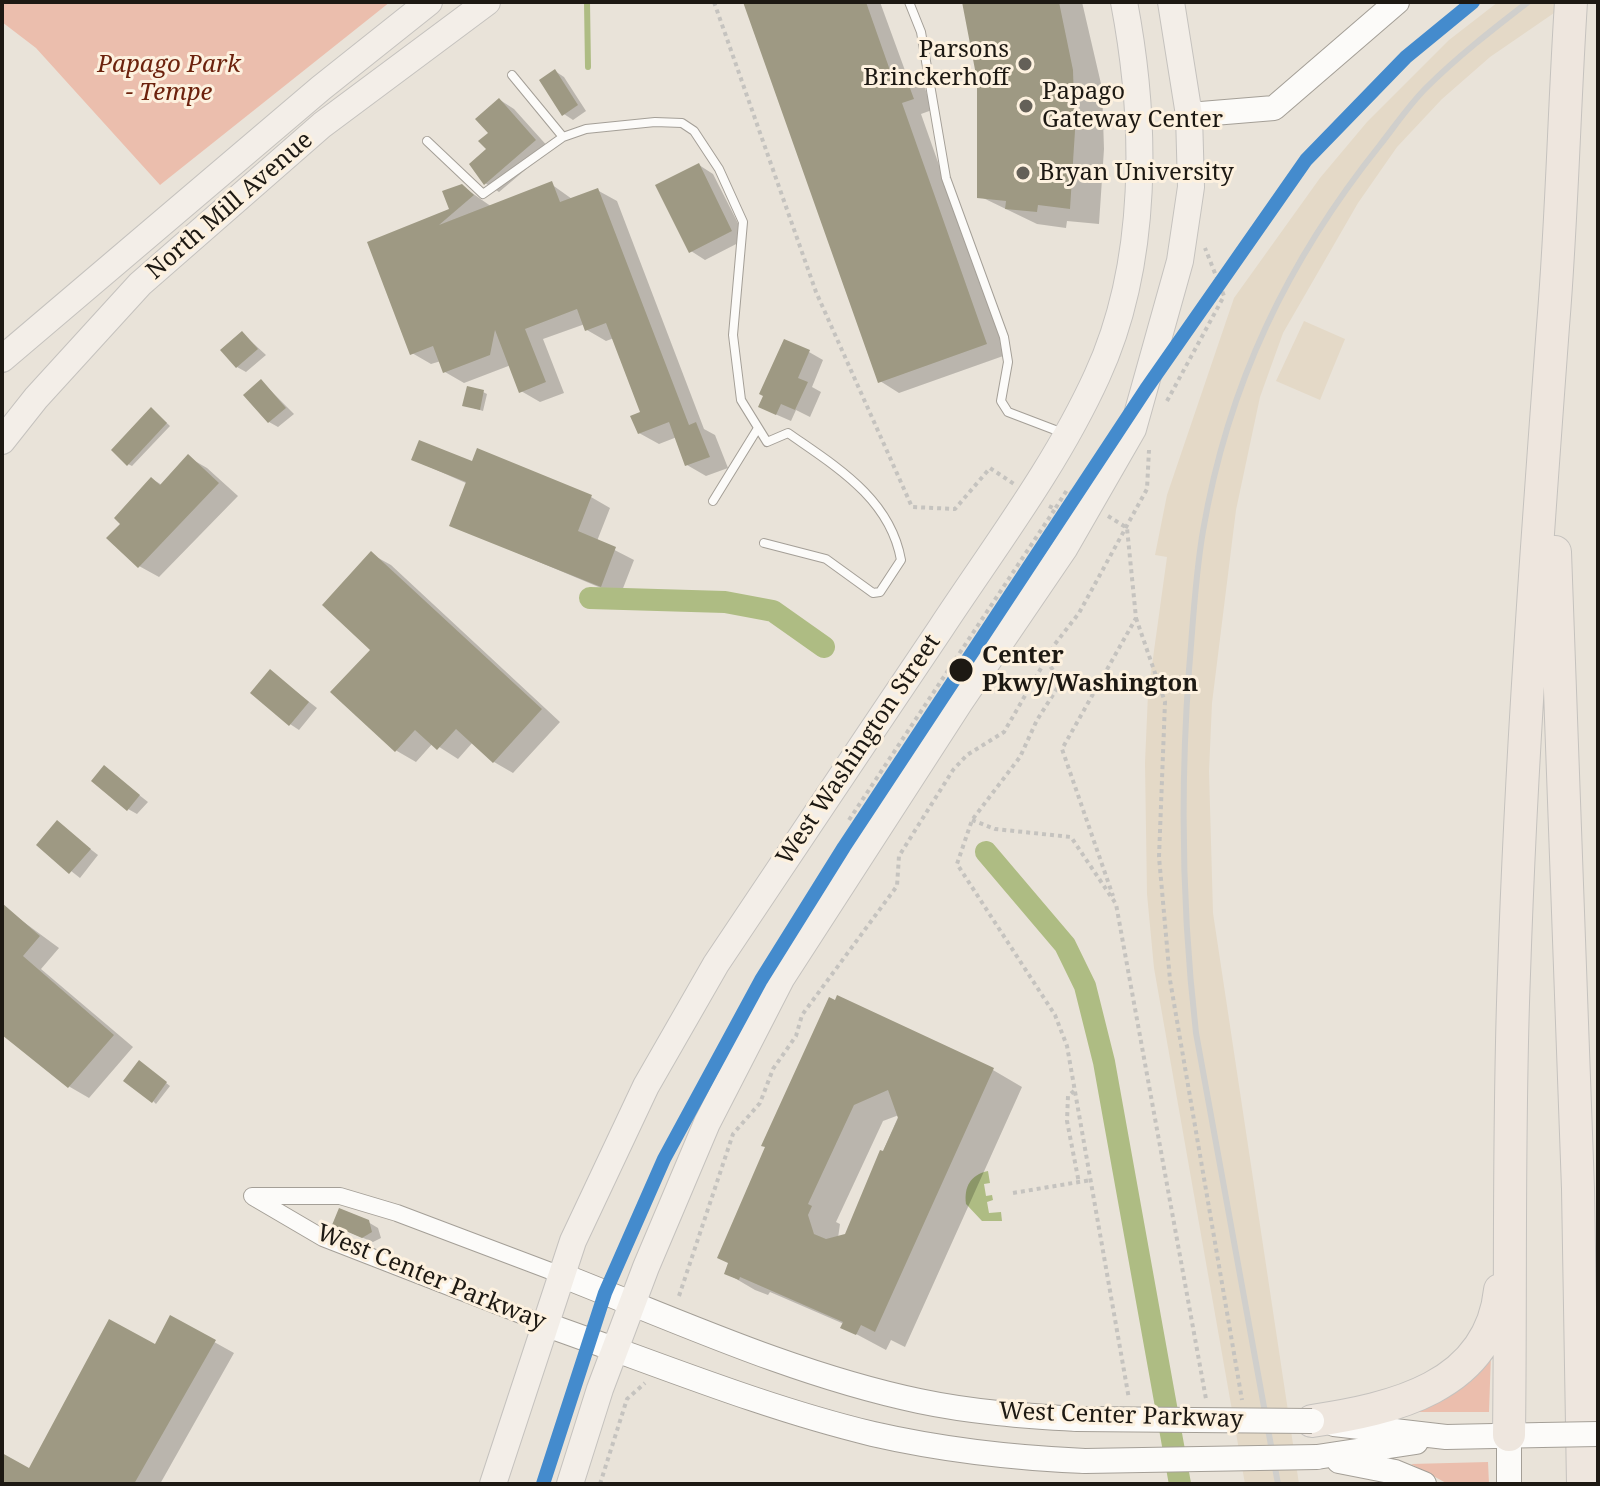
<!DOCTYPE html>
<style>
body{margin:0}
#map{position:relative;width:1600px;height:1486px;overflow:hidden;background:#e9e3d9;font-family:"Noto Serif",serif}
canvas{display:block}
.frame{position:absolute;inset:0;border:4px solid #1d1913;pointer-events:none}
</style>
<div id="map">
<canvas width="1600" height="1486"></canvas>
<div class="frame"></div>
</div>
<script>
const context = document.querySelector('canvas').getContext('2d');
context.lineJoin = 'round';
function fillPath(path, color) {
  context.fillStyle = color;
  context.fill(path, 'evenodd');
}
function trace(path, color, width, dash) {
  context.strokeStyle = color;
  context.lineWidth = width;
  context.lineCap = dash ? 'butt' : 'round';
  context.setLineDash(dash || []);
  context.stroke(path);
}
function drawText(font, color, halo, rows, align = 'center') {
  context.font = font + ' "Noto Serif",serif';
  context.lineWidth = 6;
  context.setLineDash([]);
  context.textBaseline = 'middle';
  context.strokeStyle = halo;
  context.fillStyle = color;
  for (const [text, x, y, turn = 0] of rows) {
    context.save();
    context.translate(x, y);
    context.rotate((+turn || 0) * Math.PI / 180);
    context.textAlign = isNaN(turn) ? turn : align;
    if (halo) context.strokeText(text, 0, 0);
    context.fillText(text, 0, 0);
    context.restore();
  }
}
const built = new Path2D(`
 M1498,2H1570L1490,57L1442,99L1397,147L1358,203L1283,333L1260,397L1236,510L1212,703L1209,771L1213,913L1299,1484H1245L1154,968L1147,894L1145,763L1148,694L1167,557L1155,555L1167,495L1234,298L1320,178L1367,122L1449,40Z
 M1304,321L1345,339L1320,400L1276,381Z`);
const green = new Path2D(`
 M2,2H390L160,185L36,48L2,22Z
 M1491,1354L1489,1412H1416Z
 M1488,1462L1489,1484H1448L1411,1464Z`);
const water = new Path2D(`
 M988,1171L990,1183L984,1184L986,1196L992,1195L993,1200L987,1202L989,1213L1001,1212L1002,1221H982L966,1204C964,1187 970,1175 988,1171Z`);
const shadow = new Path2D(`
 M745,2H880L907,76L924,85L932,110L921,114L1006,355L899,393L880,381Z
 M963,2H1082L1102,88L1104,149L1099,224L1067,221L1066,228L1037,224L979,196V80Z
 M555,71L564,77L586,111L573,120L564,114Z
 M500,100L514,109L550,149L499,192L485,183L491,133Z
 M699,165L713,174L746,239L705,260L691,251Z
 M551,184L572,199L597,190L617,201L704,429L715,435L728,468L706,476L687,465L677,437L659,444L639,433L643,413L614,338L606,341L587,330L585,324L543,339L564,393L540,402L521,391L511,365L464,383L445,372L441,361L431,364L412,353L370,244L451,210L462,186L492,207Z
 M242,333L266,355L246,372L237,367Z
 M809,352L823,360L812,387L821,392L810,417L796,410L791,421L775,414L765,395Z
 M261,381L294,414L278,427L269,422Z
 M483,392L487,394L483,411L464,405Z
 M155,412L170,426L132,466L128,464Z
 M188,457L207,468L238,496L159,577L139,566L122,523L152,479L162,485Z
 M414,460L473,463L591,497L610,508L597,541L634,560L620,596L451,525L468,484Z
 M371,554L391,565L560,722L513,773L494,762L473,742L458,759L433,743L416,762L397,751L333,692L372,649Z
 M271,672L317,708L299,730L290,724Z
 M105,768L148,802L137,814L128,809Z
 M57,823L98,855L80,878L38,845Z
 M6,909L59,948L41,969L133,1047L89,1098L70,1087L2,1031V914Z
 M830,1000L993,1070L1022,1087L905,1347L891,1340L886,1350L843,1327L844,1324L770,1292L768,1295L755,1290L726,1273ZM899,1115L846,1235L838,1238L840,1224L836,1222L883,1121Z
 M143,1065L170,1086L156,1104L153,1101Z
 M368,1222L378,1228L381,1238L373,1242L344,1230Z
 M171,1318L234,1353L160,1484H2V1456L29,1470L155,1346Z`);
const stream = new Path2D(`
 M587,2L588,67`);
const canal = new Path2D(`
 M590,598L725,602L773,611L824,647
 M986,852L1065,945L1085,986L1104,1062L1180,1484`);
const building = new Path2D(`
 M743,2H866L892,76L904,72L914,99L902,103L987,344L878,383Z
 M962,2H1059L1073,70L1075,131L1070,209L1038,205L1037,212L1005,209L1006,201L977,198V80Z
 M555,69L578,105L562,116L539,80Z
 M499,98L536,140L484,185L469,164L486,149L478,141L488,133L475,119Z
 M699,163L732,231L689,253L655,185Z
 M552,181L560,202L598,188L689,425L696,422L710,457L685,466L669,422L638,434L630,416L640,412L606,323L585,331L577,309L525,329L546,382L519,393L495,330L490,355L443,373L433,346L410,355L367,242L449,209L442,191L462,184L474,195L439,225Z
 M242,331L258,349L236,368L220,350Z
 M784,339L810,350L798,378L808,382L795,410L781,404L776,415L758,407L763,396L759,394Z
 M261,379L286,408L268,423L243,395Z
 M467,386L484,390L480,410L462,406Z
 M151,407L167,423L127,466L111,450Z
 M419,440L472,461L477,448L592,495L578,531L616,547L601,587L449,526L466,482L411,460Z
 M188,454L219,483L138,568L106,538L120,524L114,518L151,477L160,485Z
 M371,551L542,709L493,763L456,729L437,750L415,730L395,752L330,692L370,650L322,605Z
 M270,669L309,702L289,726L250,693Z
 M104,765L140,795L127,811L91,781Z
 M57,820L91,849L69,874L36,845Z
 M2,903L40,936L23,956L114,1035L68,1088L2,1035Z
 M837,995L994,1068L875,1332L861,1325L856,1335L840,1328L843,1322L740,1277L739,1280L724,1274L728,1263L717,1258L765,1147L761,1146L829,997L835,1000ZM888,1090L898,1118L883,1151L880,1150L845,1234L826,1239L814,1234L808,1215L812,1206L808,1204L854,1105Z
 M139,1060L167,1082L152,1103L123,1081Z
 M339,1208L369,1220L372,1232L362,1238L332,1225Z
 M170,1315L216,1340L134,1484H2V1453L29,1468L109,1319L155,1344Z`);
const path = new Path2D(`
 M714,2L816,292L912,507L955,509L990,468L1014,484
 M1167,401L1224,296L1205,248
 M1049,506L1055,509L1067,490L1070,492
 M1108,516L1127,528L1136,618L1062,749L1113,896
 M1136,618L1165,702L1159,857L1170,980L1242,1400
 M1046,660L1058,677V687L1037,720L1020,757L972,820L957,864L1055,1015L1067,1046L1129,1399
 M849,820L1055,509
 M972,820L995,829L1071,837L1116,904L1206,1399
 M1074,1091L1068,1096L1067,1121L1079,1183
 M1013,1193L1091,1180
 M679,1296L733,1134L760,1103L773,1069L796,1036L802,1015L897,886L899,856L953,770L967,755L1004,732L1055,644L1079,613L1147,489L1149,450
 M600,1484L627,1399L645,1383`);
const lane = new Path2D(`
 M909,2L921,32L946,178L1004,337L1008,362L1001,401L1008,412L1063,433
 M512,75L563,137L586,129L655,122L682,123L694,131L719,169L743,222L733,335L741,400L767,442L788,433C835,466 890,498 901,560L880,592L873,593L826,559L764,543
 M427,141L483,194L563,137
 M713,501L758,428`);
const street = new Path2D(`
 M252,1196H340L397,1213L561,1275
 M253,1197L323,1238L544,1324`);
const secondary = new Path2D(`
 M1189,115L1274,108L1397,2
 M561,1275C678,1321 796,1375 919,1401C971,1412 1024,1416 1077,1419
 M544,1324C653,1362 761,1407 873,1434C943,1450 1014,1458 1085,1461
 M1334,1424L1446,1437L1542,1435
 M1509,1435V1484
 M1317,1457L1416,1442
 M1339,1461L1395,1472L1424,1484`);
const primary = new Path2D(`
 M2,359L321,88L429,2
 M2,441L36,398L140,284L322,125L487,2
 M493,1484L573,1241L646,1086L716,964C790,852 866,740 941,628C995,546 1056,466 1097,376C1149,263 1147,122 1124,2
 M570,1484L600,1389L646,1267L707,1123L781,979L960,702L1064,549L1133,429L1180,261L1191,187L1189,115L1171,2`);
const highway = new Path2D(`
 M1555,552L1578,1189L1583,1484
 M1312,1421C1391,1409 1490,1388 1500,1290
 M1509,1435C1511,1281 1508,1128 1514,974C1521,758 1537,542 1553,326C1562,218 1564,110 1571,2`);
const rail = new Path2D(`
 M1278,1484L1196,1033C1182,911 1180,792 1189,670C1193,624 1195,577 1203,531C1228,384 1288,260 1380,145C1395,126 1409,105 1426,88C1457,57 1493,29 1528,2`);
const secondaryBridge = new Path2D(`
 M1077,1419L1312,1421
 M1542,1435L1598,1434
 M1085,1461L1317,1457`);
const rail1 = new Path2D(`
 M543,1484L605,1293L664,1159L761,980L844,847L1146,389L1306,160L1406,57L1473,2`);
const markers = [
 [1025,64,8,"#646058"],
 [1026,106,8,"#646058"],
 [1023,173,8,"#646058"],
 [961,670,13,"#1d1913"]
];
const poiNames = [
 ["Parsons",1009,50,"right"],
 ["Brinckerhoff",1009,78,"right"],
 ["Papago",1042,92],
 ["Gateway Center",1042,120],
 ["Bryan University",1039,173]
];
const parkNames = [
 ["Papago Park",169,65],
 ["- Tempe",169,93]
];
const streetNames = [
 ["North Mill Avenue",230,206,-41],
 ["West Washington Street",859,750,-56],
 ["West Center Parkway",431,1278,22],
 ["West Center Parkway",1121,1416,2]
];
const stopNames = [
 ["Center",982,656],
 ["Pkwy/Washington",982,684]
];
fillPath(built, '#e4d9c7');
fillPath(green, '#ebbead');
fillPath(water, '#aebc83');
fillPath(shadow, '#0003');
trace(stream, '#aebc83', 6);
trace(canal, '#aebc83', 22);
fillPath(building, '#9e9983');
trace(lane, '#a49f97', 10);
trace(street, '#a49f97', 18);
trace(secondary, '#a49f97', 26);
trace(primary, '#c5c2be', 28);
trace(highway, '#c5c2be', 34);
trace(path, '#c5c3bf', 4, [4, 4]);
trace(lane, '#fcfbf9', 8);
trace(street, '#fcfbf9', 16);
trace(secondary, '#fcfbf9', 24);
trace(primary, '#f3eee8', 26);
trace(highway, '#eee6de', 32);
trace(rail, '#d0cfcc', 6);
trace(secondaryBridge, '#a49f97', 26, []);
trace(secondaryBridge, '#fcfbf9', 24);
trace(rail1, '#448bcd', 14);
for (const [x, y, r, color] of markers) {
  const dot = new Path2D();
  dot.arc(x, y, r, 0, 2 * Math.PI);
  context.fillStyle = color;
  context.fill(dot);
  trace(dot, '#fdf1df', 3);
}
drawText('24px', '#1d1913', '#fdf1df', poiNames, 'left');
drawText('italic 24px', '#6c220d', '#fdf1df', parkNames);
drawText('24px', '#1d1913', '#fdf1df', streetNames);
drawText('bold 24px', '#1d1913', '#fdf1df', stopNames, 'left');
</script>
